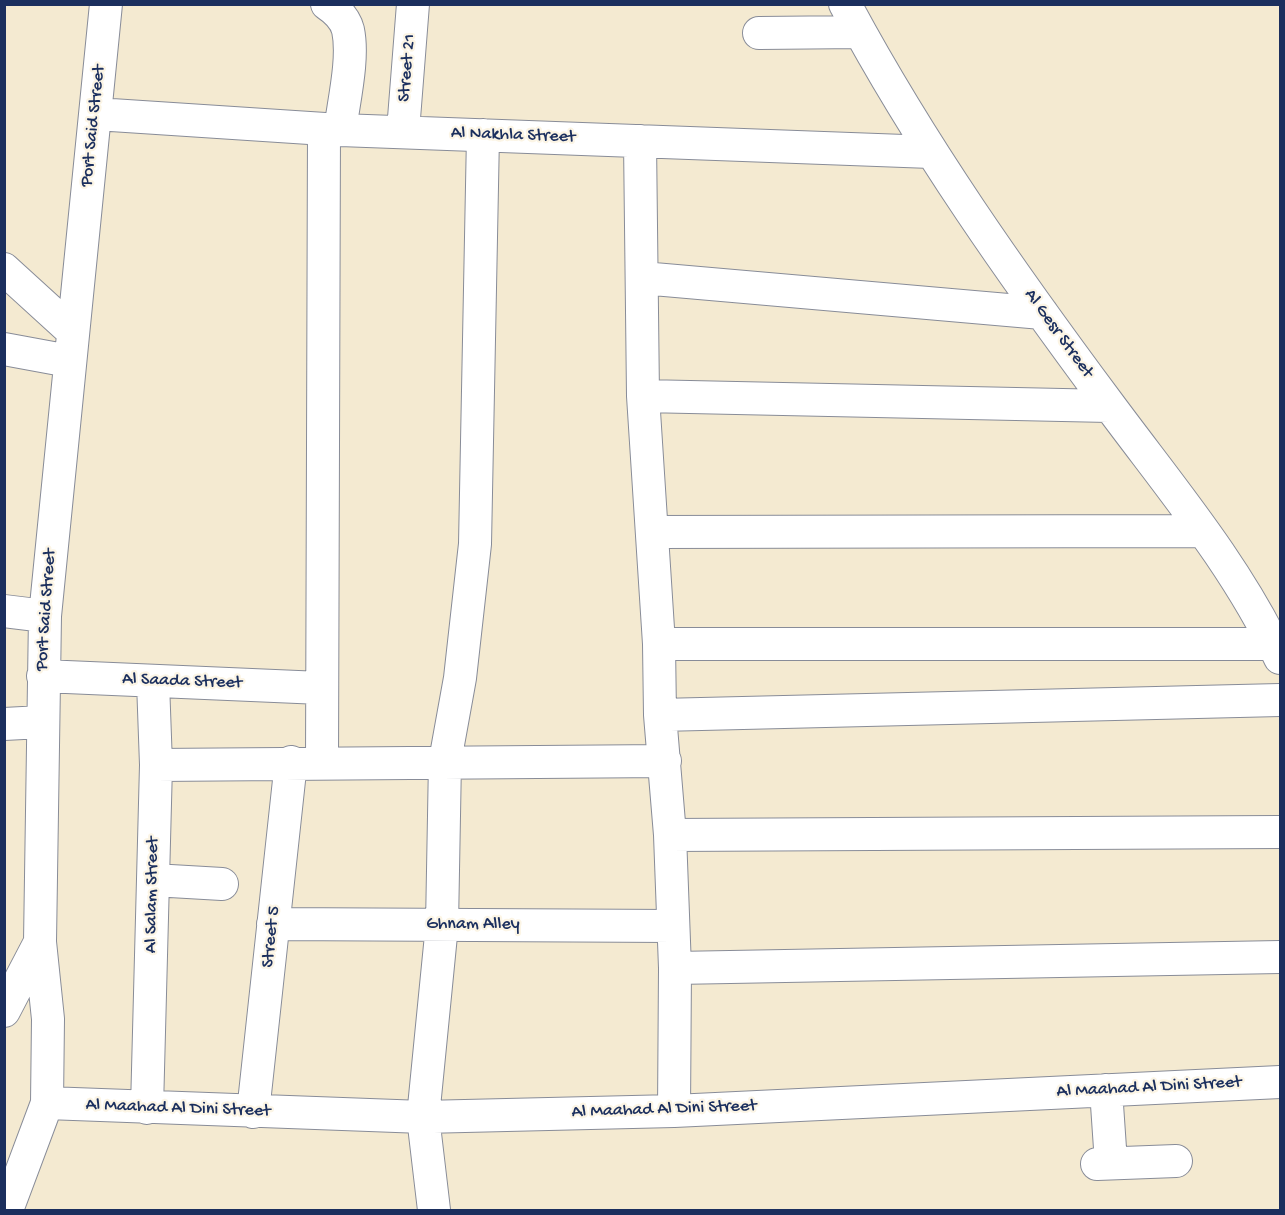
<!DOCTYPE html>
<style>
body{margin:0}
#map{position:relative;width:1285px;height:1215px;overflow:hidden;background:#f4ead1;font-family:"Gochi Hand",sans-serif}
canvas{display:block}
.frame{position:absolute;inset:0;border:6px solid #1b2f5e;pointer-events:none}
</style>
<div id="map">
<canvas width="1285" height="1215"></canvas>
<div class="frame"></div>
</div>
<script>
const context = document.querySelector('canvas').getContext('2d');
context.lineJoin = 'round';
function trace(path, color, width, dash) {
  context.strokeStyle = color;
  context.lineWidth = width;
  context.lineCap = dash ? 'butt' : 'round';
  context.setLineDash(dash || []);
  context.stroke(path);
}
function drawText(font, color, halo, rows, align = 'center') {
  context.font = font + ' "Gochi Hand",sans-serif';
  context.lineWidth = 4.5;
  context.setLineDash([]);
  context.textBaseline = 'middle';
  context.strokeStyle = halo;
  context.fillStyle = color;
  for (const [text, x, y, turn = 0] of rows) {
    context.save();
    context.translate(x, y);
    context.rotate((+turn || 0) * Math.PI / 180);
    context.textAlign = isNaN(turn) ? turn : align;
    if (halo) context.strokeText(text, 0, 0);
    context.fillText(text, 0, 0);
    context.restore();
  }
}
const minor = new Path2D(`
 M327,4C336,10 345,18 348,30C354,58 344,100 340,130
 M845,4C921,146 1014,277 1110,406C1170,487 1237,566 1280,658
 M759,33L860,32
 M96,114L340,130L931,152
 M403,131L413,4
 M640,141L643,396L659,644L660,715L670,835L675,968L674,1111
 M4,269L72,331
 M642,278L1042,313
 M4,349L69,361
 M643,396L1109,406
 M652,532L1203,531
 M4,611L45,616
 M659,644H1274
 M43,676L321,688
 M660,715L1280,700
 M4,724L42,722
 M322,761L324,129
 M156,765L665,761
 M670,835L1280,832
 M153,880L222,884
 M273,924L673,926
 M675,968L1280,957
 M4,1011L40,942
 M1106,1090L1111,1163
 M47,1103L423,1117L674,1111L1280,1082
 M147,1108L156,765L153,682
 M253,1112L291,762
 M1097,1164L1176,1161
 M7,1210L47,1103L48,1019L40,942L45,616L106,4
 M434,1210L423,1117L442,925L445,761L460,678L475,544L483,135`);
const streetNames = [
 ["Street 21",408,68,-85],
 ["Port Said Street",94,126,-84],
 ["Al Nakhla Street",513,136,2],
 ["Al Gesr Street",1058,334,54],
 ["Port Said Street",47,610,-86],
 ["Al Saada Street",182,682,2],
 ["Al Salam Street",153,895,-89],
 ["Ghnam Alley",473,925],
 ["Street 5",272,937,-84],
 ["Al Maahad Al Dini Street",1149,1088,-3],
 ["Al Maahad Al Dini Street",178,1109,2],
 ["Al Maahad Al Dini Street",664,1110,-2]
];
trace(minor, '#888c98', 34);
trace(minor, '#fff', 32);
drawText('18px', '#1b2f5e', '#fcf5e5', streetNames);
</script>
